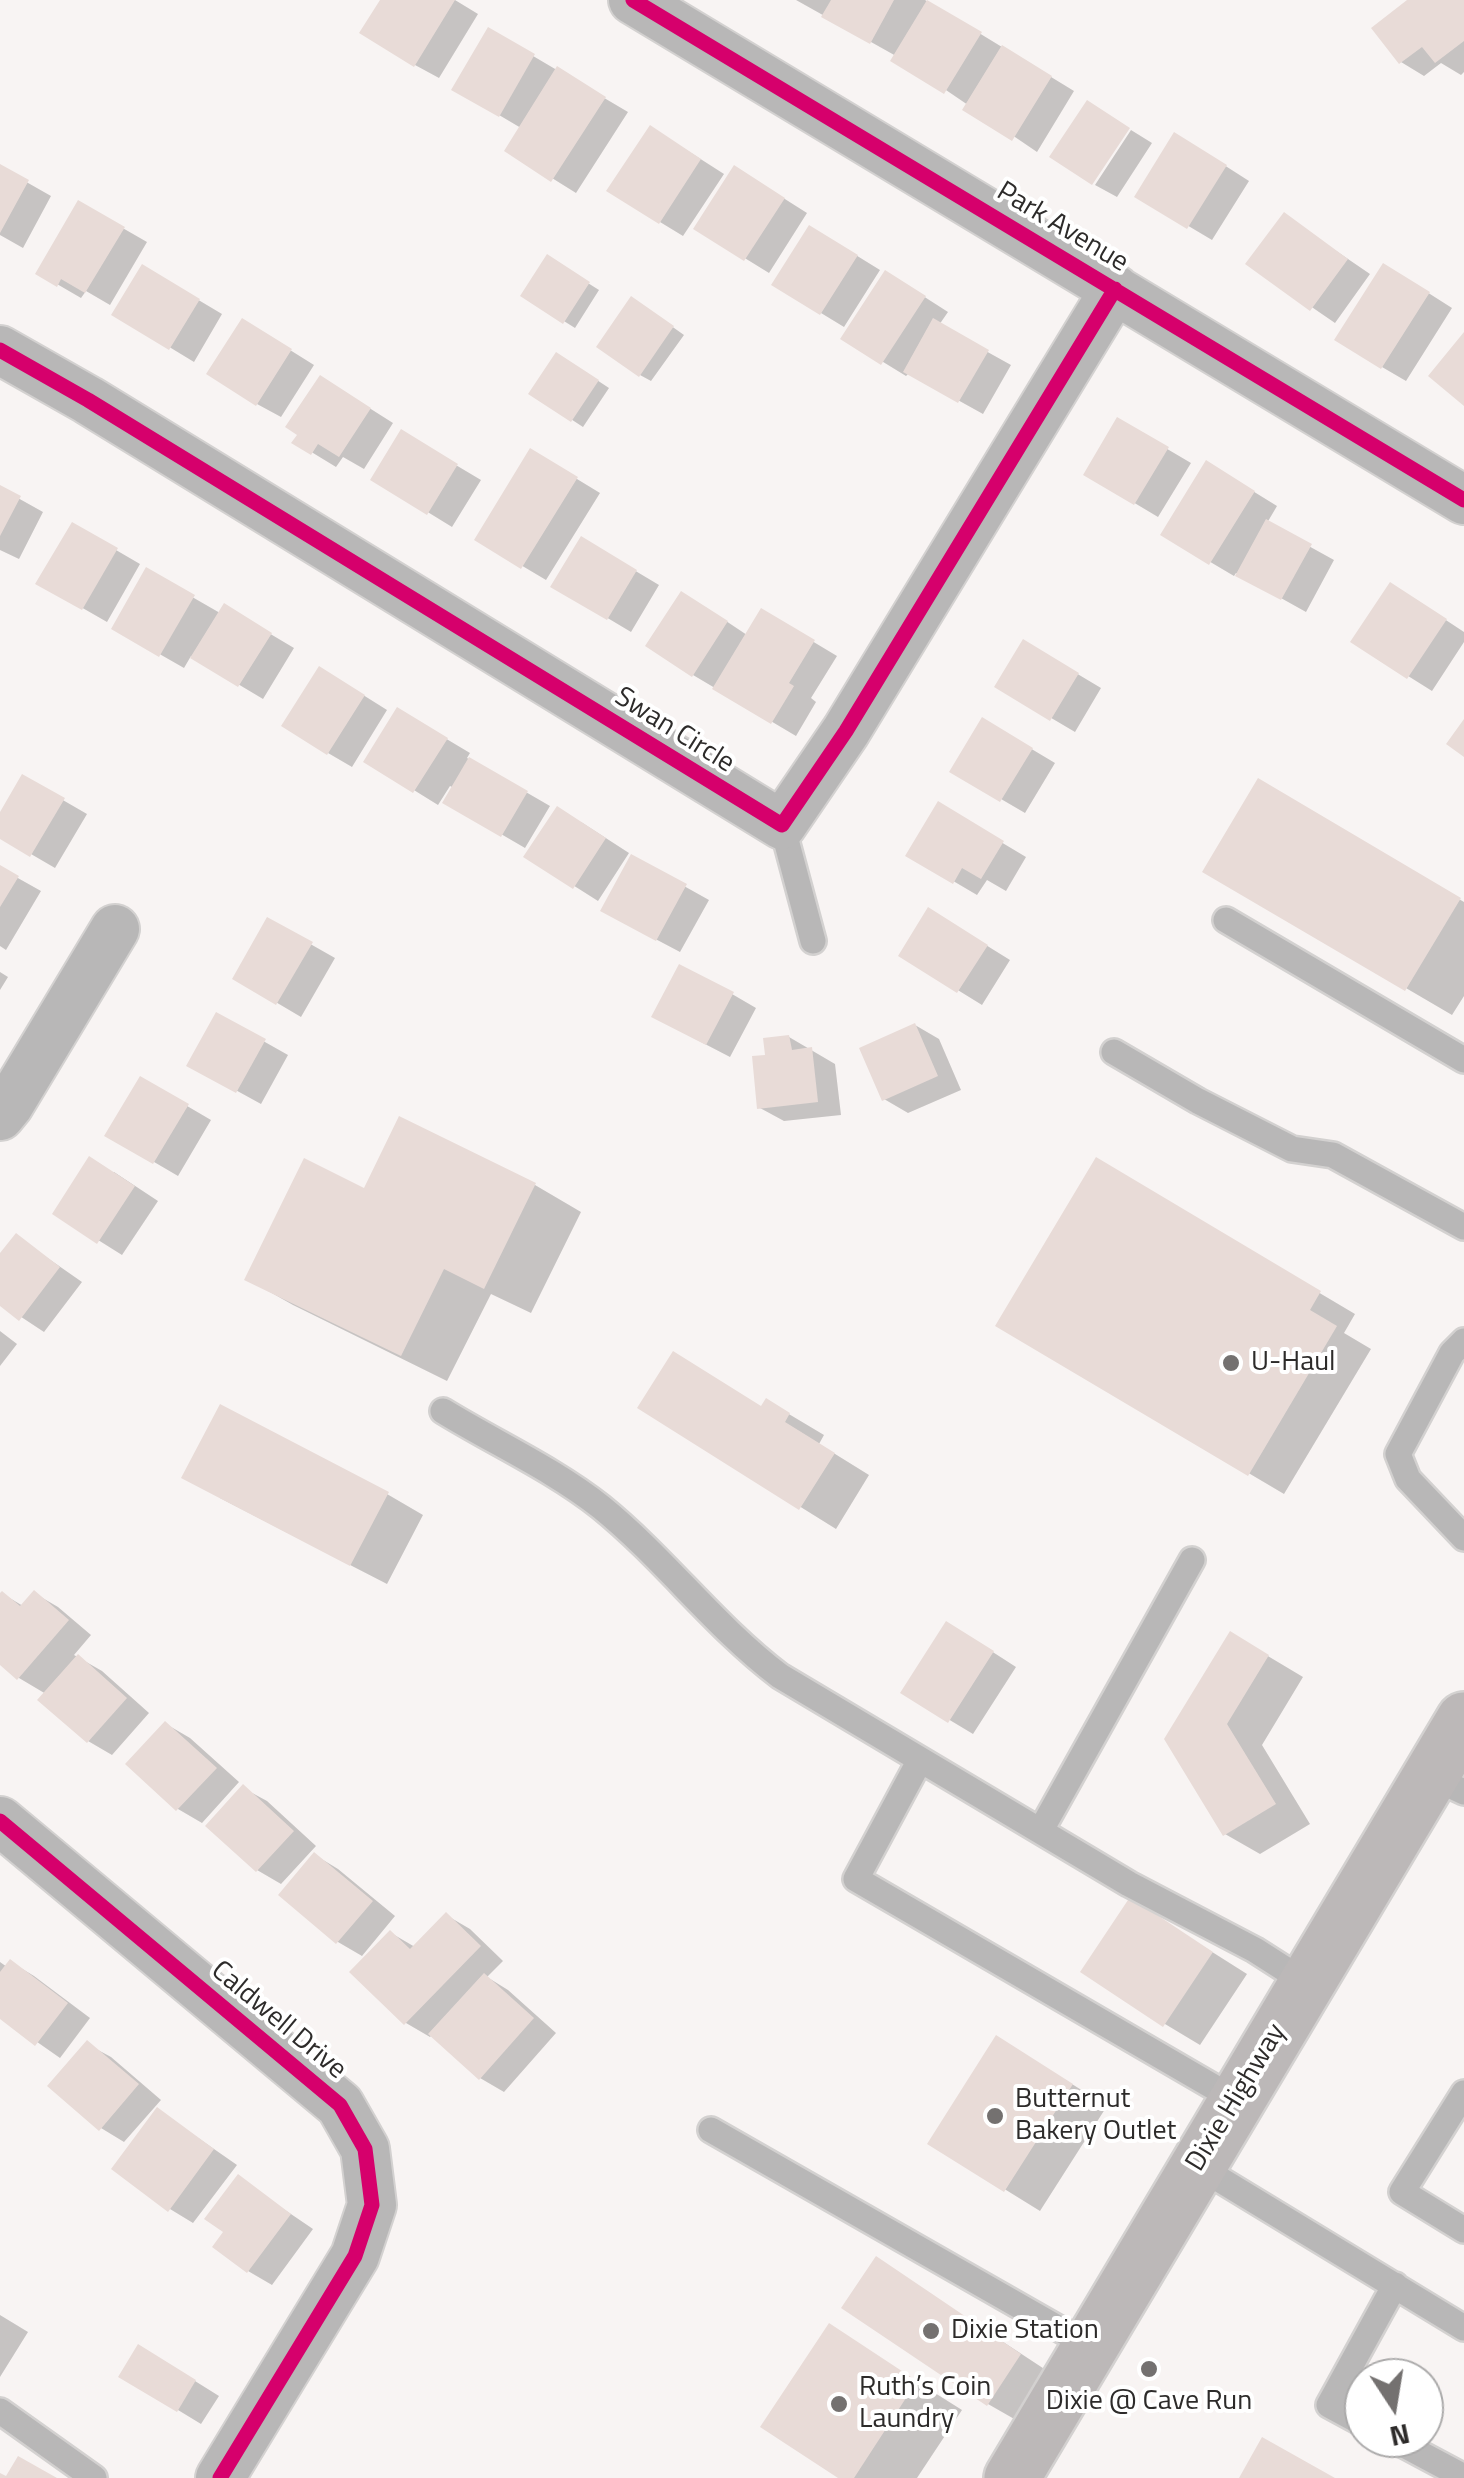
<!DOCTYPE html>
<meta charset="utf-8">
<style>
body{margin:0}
#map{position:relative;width:1464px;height:2478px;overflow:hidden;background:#f8f4f3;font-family:"Titillium Web",sans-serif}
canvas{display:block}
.north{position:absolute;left:1344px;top:2358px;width:100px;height:100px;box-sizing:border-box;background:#fff;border:2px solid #abaaaa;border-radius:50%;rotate:168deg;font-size:28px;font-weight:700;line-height:40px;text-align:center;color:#2d2b2a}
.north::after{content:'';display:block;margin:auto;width:35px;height:45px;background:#747170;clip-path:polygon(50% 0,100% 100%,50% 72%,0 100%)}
</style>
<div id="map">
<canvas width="1464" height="2478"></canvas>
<div class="north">N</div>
</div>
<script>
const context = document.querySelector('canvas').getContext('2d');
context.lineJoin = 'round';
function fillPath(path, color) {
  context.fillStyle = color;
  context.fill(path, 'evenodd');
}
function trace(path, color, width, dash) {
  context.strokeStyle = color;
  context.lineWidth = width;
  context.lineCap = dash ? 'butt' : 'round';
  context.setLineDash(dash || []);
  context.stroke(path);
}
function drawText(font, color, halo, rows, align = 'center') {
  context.font = font + ' "Titillium Web",sans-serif';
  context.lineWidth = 8;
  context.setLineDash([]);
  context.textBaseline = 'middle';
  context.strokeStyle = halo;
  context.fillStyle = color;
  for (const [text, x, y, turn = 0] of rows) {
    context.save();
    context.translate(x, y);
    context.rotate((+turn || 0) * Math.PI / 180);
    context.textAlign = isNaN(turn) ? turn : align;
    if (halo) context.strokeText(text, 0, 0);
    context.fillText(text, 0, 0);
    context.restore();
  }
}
const shadow = new Path2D(`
 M383,0H455L478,14L439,78L415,65Z
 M796,0H925L1074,91L1037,152L896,56Z
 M1411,0H1464V72L1461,75L1441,63L1424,76L1401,62Z
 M489,30L628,112L576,193L507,150L521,128L455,89Z
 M1131,130L1152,143L1117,197L1095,185Z
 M674,142L724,174L683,236L660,222Z
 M1199,149L1249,181L1212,240L1138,196Z
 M0,167L51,196L23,248L0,235Z
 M758,182L807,213L769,273L696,228Z
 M79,203L147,242L110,305L86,291L81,298L38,273Z
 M1285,216L1370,274L1335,323L1249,264Z
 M833,241L880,270L844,327L821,313Z
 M548,258L599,290L575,328L524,296Z
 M143,267L222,314L194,362L115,314Z
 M1408,280L1452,308L1406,381L1382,367Z
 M909,287L948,312L939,325L1011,365L983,414L909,373L906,376L844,338Z
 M643,306L684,335L651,381L640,375Z
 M266,335L314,365L281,417L257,404Z
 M568,361L609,388L583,427L531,393Z
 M344,392L393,423L364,469L343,457L336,467L295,442Z
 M1118,420L1191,463L1158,517L1086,474Z
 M402,433L481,480L452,527L374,479Z
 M531,451L600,493L546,580L477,539Z
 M1230,477L1277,506L1267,523L1334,560L1306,612L1236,573L1234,576L1163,534Z
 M0,488L43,512L19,559L0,550Z
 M73,525L140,564L107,622L39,583Z
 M582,539L659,585L631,632L554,586Z
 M147,571L220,613L225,607L294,648L263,699L191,656L184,668L114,628Z
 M1414,599L1464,632V642L1432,691L1354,642Z
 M705,607L747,635L762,611L837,656L811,698L816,702L796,736L693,675Z
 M1024,642L1101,688L1075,732L997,686Z
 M344,683L387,710L352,767L328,753Z
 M398,710L470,753L467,758L550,806L525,848L446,802L454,788L450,786L438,805L367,761Z
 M983,720L1055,763L1025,813L953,771Z
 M23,777L87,814L55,868L0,836V816Z
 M1258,781L1464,902V996L1452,1015L1206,871Z
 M939,805L1026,857L1006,891L987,880L977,895L909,855Z
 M581,822L629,853L598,901L527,856Z
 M632,857L709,900L680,952L627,924Z
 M0,868L41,891L6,950L0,946Z
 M268,920L335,958L301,1017L235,978Z
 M952,924L1010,960L982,1005L901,955Z
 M0,972L8,977L0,990Z
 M732,994L756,1008L730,1057L678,1030Z
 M217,1015L288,1055L261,1104L190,1065Z
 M915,1025L939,1039L961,1090L908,1113L884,1099Z
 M789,1037L835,1064L841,1115L784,1121L760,1108L768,1057Z
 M141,1079L211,1120L178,1176L108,1135Z
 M1097,1161L1355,1314L1344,1333L1371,1349L1284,1494L998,1325Z
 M114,1172L158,1201L122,1255L55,1213Z
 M535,1185L581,1212L531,1313L491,1294L447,1381L293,1305L247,1279L365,1191Z
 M16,1236L82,1282L44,1332L0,1303V1257Z
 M0,1331L17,1344L0,1366Z
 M767,1401L824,1435L819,1444L869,1475L836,1529L640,1407L763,1408Z
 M387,1494L423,1515L387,1584L220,1498Z
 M34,1593L58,1607L91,1635L74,1655L102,1671L149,1713L112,1755L88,1741L46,1694L19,1678L0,1662V1597L3,1594L23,1606Z
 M1231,1634L1303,1677L1262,1745L1310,1824L1260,1854L1225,1834L1167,1739Z
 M971,1638L1016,1667L973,1734L903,1692Z
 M166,1724L190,1738L239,1782L202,1823L178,1809Z
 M243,1788L267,1801L316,1846L281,1884L257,1870Z
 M315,1855L338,1869L395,1916L362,1956L338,1942L282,1895Z
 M1130,1900L1247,1974L1200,2045L1165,2024Z
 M446,1915L470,1929L503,1961L487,1977L508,1990L556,2033L504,2092L480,2078L432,2035L430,2037L406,2023L353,1972L391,1933L415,1947Z
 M0,1962L7,1967L11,1962L34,1976L90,2018L60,2058L0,2016Z
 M87,2044L111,2057L161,2100L124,2142L101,2128Z
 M1032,2059L1107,2106L1040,2211L930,2143Z
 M158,2110L237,2165L193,2223L170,2209Z
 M238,2178L313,2229L272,2285L248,2271L226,2232Z
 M877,2259L1055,2376L1023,2424L988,2404Z
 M0,2315L28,2332L0,2377Z
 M830,2327L962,2410L917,2478H842Z
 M163,2361L219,2396L201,2424L178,2410Z`);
const building = new Path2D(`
 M380,0H455L414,67L359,33Z
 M831,0H894L870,44L821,17Z
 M927,0L982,32L944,94L890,61Z
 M1407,0H1464V41L1435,63L1422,47L1399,64L1371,28Z
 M488,27L535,54L499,117L451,90Z
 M1002,45L1052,76L1012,141L962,110Z
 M557,66L606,97L551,182L504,151Z
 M1087,100L1130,128L1092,185L1049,157Z
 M650,125L701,159L659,224L606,191Z
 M1174,132L1227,165L1187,229L1134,197Z
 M0,164L29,180L0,233Z
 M734,165L785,198L744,261L693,229Z
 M78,200L125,227L85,293L61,279L57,287L35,274Z
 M1284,212L1348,259L1310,311L1245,264Z
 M809,225L858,255L820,315L771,285Z
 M547,254L590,282L563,324L520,296Z
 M1383,263L1430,292L1381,369L1334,340Z
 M142,264L200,299L169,350L111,315Z
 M885,270L926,296L881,365L840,339Z
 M631,296L674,326L639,377L596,347Z
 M242,318L292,349L256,406L206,374Z
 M933,318L989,350L958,403L903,372Z
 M1464,332V406L1428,376Z
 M556,352L599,380L571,422L528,394Z
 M320,375L371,408L339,457L318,444L311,455L291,443L297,435L285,427Z
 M1117,417L1169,447L1134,505L1083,475Z
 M401,429L458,464L427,515L370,480Z
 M530,448L578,477L521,569L474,540Z
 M1206,460L1255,491L1209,565L1160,535Z
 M0,485L21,496L0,536Z
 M1266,519L1312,544L1281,600L1235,576Z
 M72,522L118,548L82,610L35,584Z
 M581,536L637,570L607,620L550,587Z
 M146,567L195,595L159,657L111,629Z
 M1390,582L1447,619L1407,679L1350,642Z
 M681,591L728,621L692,677L645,646Z
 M224,603L272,633L238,687L190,658Z
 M761,608L815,640L789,683L794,686L771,724L712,689Z
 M1023,639L1079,673L1050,721L994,687Z
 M319,666L365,695L327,755L281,726Z
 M397,707L448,738L413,793L363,762Z
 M982,717L1033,748L1000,802L949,772Z
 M1464,719V757L1446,744Z
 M469,757L528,791L501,837L442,803Z
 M22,774L65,798L30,857L0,839V812Z
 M1258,778L1461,898L1405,991L1202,872Z
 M938,801L1004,841L981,879L962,868L953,884L905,856Z
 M557,806L606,838L573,889L523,857Z
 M631,854L687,884L656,941L600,911Z
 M0,865L19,876L0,907Z
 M928,907L988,945L957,993L898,956Z
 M267,917L313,942L276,1005L232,979Z
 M679,964L734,992L706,1045L651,1017Z
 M216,1012L266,1039L236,1093L186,1066Z
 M915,1023L938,1076L882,1101L859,1048Z
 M789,1035L792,1050L812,1047L818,1102L757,1109L752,1056L765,1055L763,1038Z
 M140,1076L189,1104L153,1164L104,1136Z
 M399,1116L536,1183L484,1289L444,1269L401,1356L244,1280L304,1158L364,1188Z
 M89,1156L135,1186L97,1244L52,1214Z
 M1096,1157L1321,1291L1310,1310L1337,1326L1248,1476L995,1326Z
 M16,1233L60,1267L19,1321L0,1306V1253Z
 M673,1351L761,1406L766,1398L790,1413L785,1422L835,1453L799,1510L637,1408Z
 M220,1404L389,1492L350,1566L181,1478Z
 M34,1590L69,1620L17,1680L0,1665V1593L2,1591L20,1606Z
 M946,1621L994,1651L948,1723L900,1693Z
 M1230,1631L1269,1655L1227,1724L1276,1804L1223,1836L1164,1739Z
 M78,1654L127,1698L87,1743L37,1700Z
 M165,1721L217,1768L176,1811L125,1764Z
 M243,1784L294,1831L256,1872L205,1826Z
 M314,1852L373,1901L336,1944L278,1895Z
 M1130,1897L1213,1952L1163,2027L1080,1972Z
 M446,1912L481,1946L404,2025L349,1972L390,1930L410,1949Z
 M10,1959L68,2003L35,2046L0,2019V1972Z
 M484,1973L534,2018L479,2080L428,2034Z
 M996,2035L1073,2084L1004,2192L927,2144Z
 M87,2040L139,2084L99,2131L47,2086Z
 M157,2107L214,2149L168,2212L111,2169Z
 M238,2174L291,2214L247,2273L212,2247L223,2232L204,2219Z
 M876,2256L1021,2354L987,2406L841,2308Z
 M829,2323L917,2381L854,2478H838L760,2427Z
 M138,2344L196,2380L177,2412L118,2377Z
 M1262,2437L1335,2478H1239Z
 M18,2456L57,2478H0V2473L6,2476Z`);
const lane = new Path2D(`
 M782,825L813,941
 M1226,920L1464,1060
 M1114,1052L1198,1101L1292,1149L1333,1155L1464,1227
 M1464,1341L1452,1353L1398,1454L1408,1479L1464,1538
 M443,1411C495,1443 553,1469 601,1507C665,1559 714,1626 780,1676L1129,1884L1255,1950L1305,1982
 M920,1760L856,1879L1236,2100
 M1430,1776L1464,1792
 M1041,1830L1192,1560
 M1464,2093L1402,2192L1464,2230
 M711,2130L1091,2347
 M1196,2165L1464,2328
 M0,2411L94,2478
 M1364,2424L1329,2405L1395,2285
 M1391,2438L1464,2477`);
const street = new Path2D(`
 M633,0L1464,500
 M0,350L88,400L782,825L846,731L1115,289
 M0,1116L9,1105L115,929
 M0,1821L340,2105L365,2149L372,2205L355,2256L220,2478`);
const primary = new Path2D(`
 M1012,2478L1464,1720`);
const cycleway = new Path2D(`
 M633,0L1464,500
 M0,350L88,400L782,825L846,731L1115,289
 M0,1821L340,2105L365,2149L372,2205L355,2256L220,2478`);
const markers = [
 [1231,1363,10,"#747170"],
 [995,2116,10,"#747170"],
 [931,2331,10,"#747170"],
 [1149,2369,10,"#747170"],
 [839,2404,10,"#747170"]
];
const streetNames = [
 ["Park Avenue",1062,228,31],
 ["Swan Circle",674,731,32],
 ["Caldwell Drive",278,2021,40],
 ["Dixie Highway",1237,2098,-59]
];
const poiNames = [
 ["U-Haul",1251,1363],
 ["Butternut",1015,2100],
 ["Bakery Outlet",1015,2132],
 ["Dixie Station",951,2331],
 ["Ruth’s Coin",859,2388],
 ["Laundry",859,2420],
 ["Dixie @ Cave Run",1149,2402,"center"]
];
fillPath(shadow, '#0003');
fillPath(building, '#e8dbd7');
trace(lane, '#d3d1d0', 30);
trace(street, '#d3d1d0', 52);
trace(primary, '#d3d1d0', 60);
trace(lane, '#b8b7b7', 25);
trace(street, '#b8b7b7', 48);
trace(primary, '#bcb8b8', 55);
trace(cycleway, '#d6006c', 15);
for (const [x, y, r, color] of markers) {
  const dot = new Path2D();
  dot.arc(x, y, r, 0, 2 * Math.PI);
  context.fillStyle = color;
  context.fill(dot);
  trace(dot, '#fff', 4);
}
drawText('28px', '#2d2b2a', '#fff', streetNames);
drawText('28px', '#2d2b2a', '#fff', poiNames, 'left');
</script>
